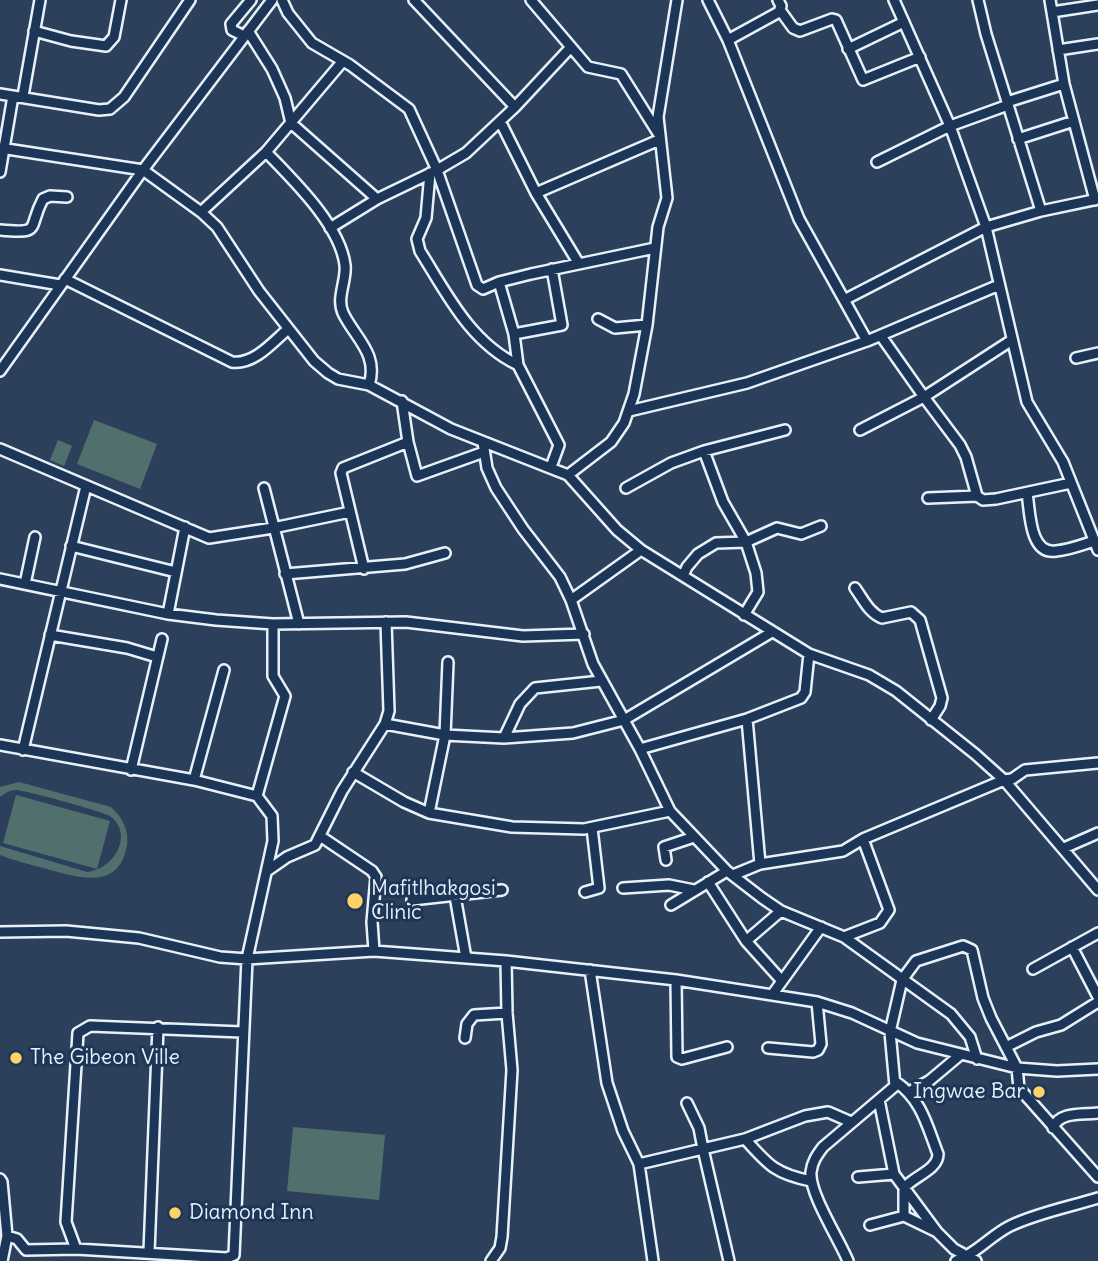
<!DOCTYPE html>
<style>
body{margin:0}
canvas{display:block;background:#2c405c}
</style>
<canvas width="1098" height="1261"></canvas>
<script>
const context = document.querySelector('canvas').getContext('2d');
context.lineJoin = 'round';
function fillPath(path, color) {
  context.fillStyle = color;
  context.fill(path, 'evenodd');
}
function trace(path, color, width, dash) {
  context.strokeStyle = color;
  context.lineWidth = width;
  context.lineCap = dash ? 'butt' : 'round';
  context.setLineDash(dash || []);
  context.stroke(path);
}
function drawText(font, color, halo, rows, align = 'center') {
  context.font = font + ' Delius,sans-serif';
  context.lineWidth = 6;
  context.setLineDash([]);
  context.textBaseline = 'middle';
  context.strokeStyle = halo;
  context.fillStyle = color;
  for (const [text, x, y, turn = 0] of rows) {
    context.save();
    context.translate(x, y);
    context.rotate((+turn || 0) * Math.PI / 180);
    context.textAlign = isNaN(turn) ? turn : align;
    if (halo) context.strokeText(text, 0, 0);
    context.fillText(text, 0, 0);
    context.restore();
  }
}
const green = new Path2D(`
 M94,420L157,444L140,489L77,464Z
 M58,440L72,446L64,466L50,460Z
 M19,782L111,807C122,817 129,830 127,845C119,892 77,877 47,869C32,865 15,861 0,855V846L87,872C113,870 135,835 110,816C104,812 22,789 15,790C9,790 4,794 0,797V787Z
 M16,795L110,821L97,869L3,843Z
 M293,1127L385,1135L379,1200L287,1191Z`);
const minor = new Path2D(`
 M282,0L288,13L312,43L350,65L409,109L437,170L477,285L483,289L499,282
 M414,0L515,107
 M531,0L588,67L621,74L658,133
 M708,0L728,40L799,219L867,341
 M894,0L950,126L986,227L1027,402L1063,462L1098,550
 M978,0L986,34L1041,211
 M1050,0L1064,84L1095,200
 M780,10L793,28L800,31L832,19L836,20L863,80L920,57
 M1052,12L1098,5
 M34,31L71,41L106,46L114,37L121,0
 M248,31L272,69L285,98L291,123L377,199
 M244,36L232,30L231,24L251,0
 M728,40L779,12L781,6L778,0
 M848,49L904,22
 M1058,50L1098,44
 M0,94L99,110L110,109L124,97L190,0
 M23,96L40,0
 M1007,102L1064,84
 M500,121L536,193L579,264
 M1018,139L1074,121
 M0,148L143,170L201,212L217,227L259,291L314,361L328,373L338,379L369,385L451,429L568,475L617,530L641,550L809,654L869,675L896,691L975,754L1004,780L1098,890
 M266,152C293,180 340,225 345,265C347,280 336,298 343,313C355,338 379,354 369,385
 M877,162L950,126L1008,105
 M0,172L13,96
 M430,173L426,218L417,239L420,251C447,294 470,342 518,365
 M536,193L659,140
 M201,212L266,152L343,61
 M330,228L377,199L437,170L466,153L515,107L571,47
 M0,230C43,234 27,229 43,199L50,196L67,197
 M0,275L60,285
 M65,279L232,362C254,365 273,342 288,329
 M844,300L986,227L1041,211L1098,199
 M598,319L615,328L647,325
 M514,334L562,325L552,269
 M881,336L924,397L960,445L966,457L977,496
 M1076,358L1098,353
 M0,371L143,170L272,0
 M402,401L408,442L417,476L484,452
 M629,411L747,383L867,341L999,285
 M860,430L924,397L1012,340
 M483,442L487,468L496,488L523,529L560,577L571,600L593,664L640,749L670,811L727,871L762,898L781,911L844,937L951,1014L970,1037L977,1059
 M0,449L209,538L273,528L350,512
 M704,451L723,502L746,542L756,573L758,592L744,615
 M551,467L559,445L518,365L514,334L499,282L531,274L655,248
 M568,475L611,442L624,423L634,394L647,325L658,227L667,198L658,117L677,0
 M264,488L299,624
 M626,488L671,463L704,451L785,430
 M1027,493C1030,510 1029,555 1056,551C1069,550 1082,545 1094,541
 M928,498L977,496L983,500L996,499L1071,483
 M71,546L176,572
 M364,569L341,473L343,468L408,442
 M285,574L405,564L445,553
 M683,576L687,567L698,554L716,543L746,542L777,528L801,534L821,526
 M0,579L168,614L216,620L273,624L406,622L523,636L584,634
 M25,584L35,537
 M855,588C863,599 869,613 882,618L911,612L920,620L942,698L940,706L931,720
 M571,600L641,550
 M168,614L185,527
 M50,635L127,648L157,657
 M747,719L760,864
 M385,724L445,735L504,738L573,733L624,720L772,632
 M504,738L520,704L535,688L601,681
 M0,745L194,780L257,796L272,816L273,841L247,959L234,1255L227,1258L76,1249L26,1250L17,1239L7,1236
 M640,749L747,719L801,698L805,692L809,654
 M23,750L86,486
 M131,770L162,639
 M353,772L404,802L429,813L512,827L584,829L670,811
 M194,780L224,670
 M257,796L285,696L273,676V624
 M429,813L445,735L448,662
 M320,836L372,871L376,877L372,922L374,951
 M1064,848L1098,833
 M666,860L664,847L694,837
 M267,871L287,857L315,845L342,791L385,724L389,711L386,622
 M733,875L760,864L843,851L863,839L1004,780L1012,779L1025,770L1098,763
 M708,882L746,941L782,981
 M623,888L669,885L694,890
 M585,892L599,888L592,828
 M455,896L466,958
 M412,900L502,890
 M671,905L727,871
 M0,932L66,931L139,938L220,957L247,959L374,951L506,961L676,980L817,1002L852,1013L917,1043L1017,1068L1057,1071L1098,1069
 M844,937L880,923L889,910L863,839
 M746,941L781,911
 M1072,947L1098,997
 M1033,969L1098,933
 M590,970L607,1083L623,1131L639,1164L653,1261
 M676,980L677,1057L682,1059L727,1047
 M772,995L821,927
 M465,1038L467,1024L474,1015L507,1013
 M1006,1047L1036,1032L1061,1025L1098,1002
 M768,1048L813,1052L818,1050L821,1044L817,1002
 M896,1082C922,1100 927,1126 938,1154C938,1170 914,1176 904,1188V1216L937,1232
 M909,1092L929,1081L960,1055
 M879,1100L894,1174L937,1232L954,1249L976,1261
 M687,1103L699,1128L703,1149L729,1261
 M1053,1128C1059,1111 1083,1115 1098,1113
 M745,1139C769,1166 776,1174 811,1181
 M639,1164L745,1139L805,1116L828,1112L851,1122
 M858,1177L894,1174
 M0,1179L2,1182L7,1236L2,1261
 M870,1225L904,1216
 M76,1249L66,1222L78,1033L90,1026L242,1032
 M149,1252L158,1027
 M491,1261L500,1248L502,1237L512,1070L507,1013L506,961
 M848,1261C839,1239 809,1193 811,1172C812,1162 817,1155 823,1147L895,1086L890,1032L902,980L916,961L963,946L972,950L983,998L991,1018L1017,1068L1019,1088L1098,1177
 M956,1261C976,1254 990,1236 1010,1226C1037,1213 1069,1207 1098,1198`);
const markers = [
 [355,901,9,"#ffd166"],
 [16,1058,7,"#ffd166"],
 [1039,1092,7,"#ffd166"],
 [175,1213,7,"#ffd166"]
];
const poiNames = [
 ["Mafitlhakgosi",371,889],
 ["Clinic",371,913],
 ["The Gibeon Ville",30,1058],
 ["Ingwae Bar",1025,1092,"right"],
 ["Diamond Inn",189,1213]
];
fillPath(green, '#516f6d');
trace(minor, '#e8f1f8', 14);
trace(minor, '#1d3557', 9);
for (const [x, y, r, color] of markers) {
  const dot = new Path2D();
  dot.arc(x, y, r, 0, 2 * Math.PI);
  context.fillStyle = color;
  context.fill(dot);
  trace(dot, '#1d3557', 2.5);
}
drawText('21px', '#e8f1f8', '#1d3557', poiNames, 'left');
</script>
